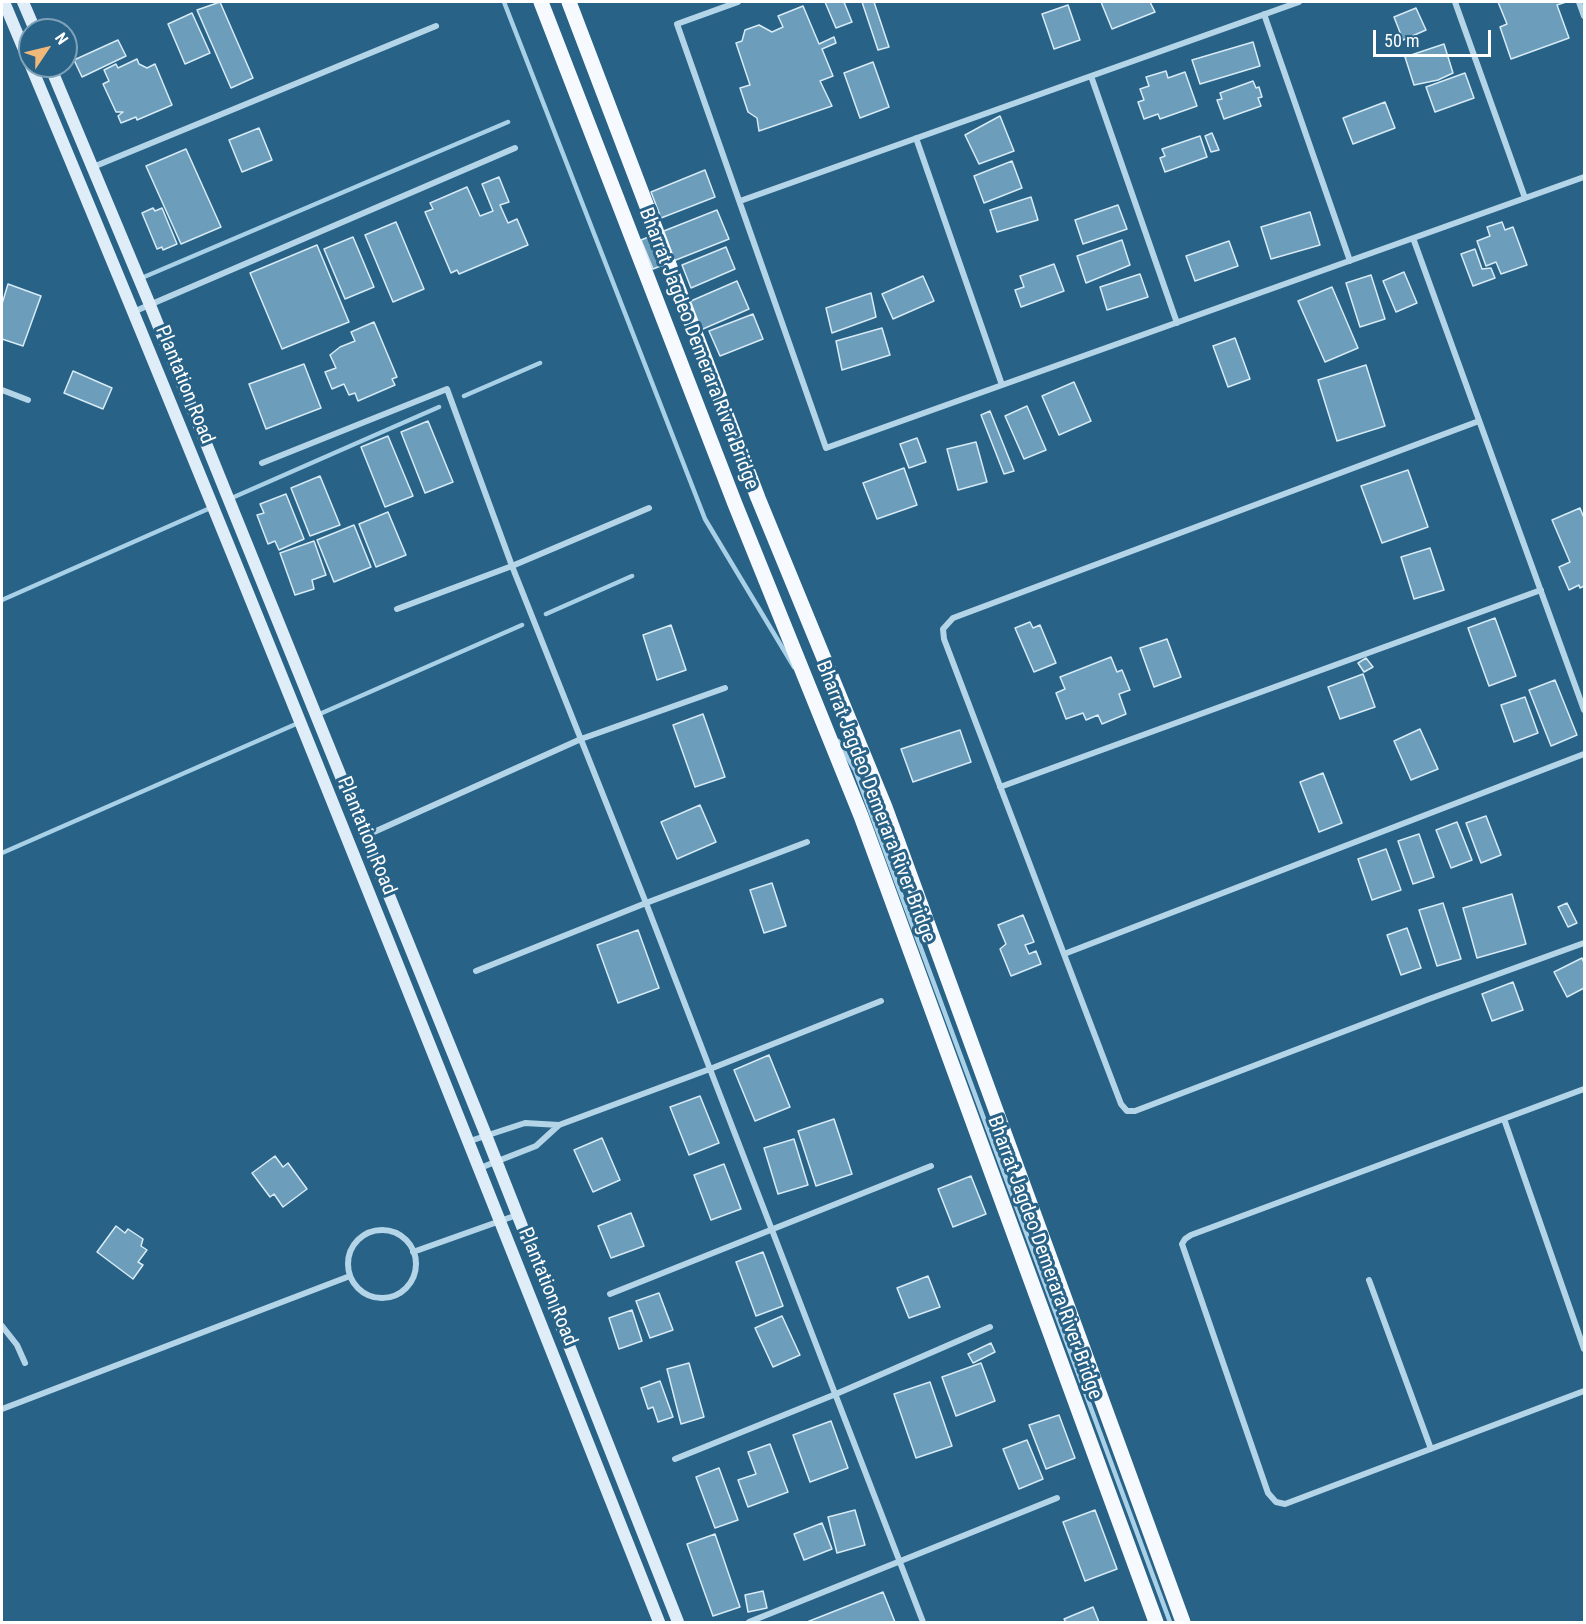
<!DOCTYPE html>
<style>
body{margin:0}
#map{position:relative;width:1586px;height:1624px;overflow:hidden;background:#286287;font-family:"Roboto Condensed",sans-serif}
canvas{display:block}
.frame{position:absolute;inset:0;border:3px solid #fff;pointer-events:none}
.north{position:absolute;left:18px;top:18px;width:60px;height:60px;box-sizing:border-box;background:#286287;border:2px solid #7ea1b7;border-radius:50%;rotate:55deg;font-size:16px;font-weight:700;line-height:24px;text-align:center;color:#fff}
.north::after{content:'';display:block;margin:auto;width:21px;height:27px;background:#f0b97a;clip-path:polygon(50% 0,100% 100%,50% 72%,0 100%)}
.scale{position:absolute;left:1373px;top:30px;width:118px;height:27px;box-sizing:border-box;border:3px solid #fff;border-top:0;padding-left:8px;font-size:18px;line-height:21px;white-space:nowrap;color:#fff;-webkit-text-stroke:4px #286287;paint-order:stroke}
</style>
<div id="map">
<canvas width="1586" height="1624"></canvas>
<div class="frame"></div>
<div class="north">N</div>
<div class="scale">50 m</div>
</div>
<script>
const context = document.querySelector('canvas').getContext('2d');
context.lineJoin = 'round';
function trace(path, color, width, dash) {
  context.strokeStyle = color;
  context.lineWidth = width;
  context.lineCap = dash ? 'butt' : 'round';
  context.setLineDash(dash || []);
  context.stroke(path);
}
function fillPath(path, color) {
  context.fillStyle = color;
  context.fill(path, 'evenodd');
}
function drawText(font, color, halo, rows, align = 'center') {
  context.font = font + ' "Roboto Condensed",sans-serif';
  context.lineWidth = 6;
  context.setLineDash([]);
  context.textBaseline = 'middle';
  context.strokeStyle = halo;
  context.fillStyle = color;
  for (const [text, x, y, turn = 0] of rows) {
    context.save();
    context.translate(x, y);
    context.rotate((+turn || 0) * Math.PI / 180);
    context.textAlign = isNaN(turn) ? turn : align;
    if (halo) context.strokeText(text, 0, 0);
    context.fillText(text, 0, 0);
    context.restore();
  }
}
const stream = new Path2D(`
 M504,2L705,519L794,667
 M144,277L508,122
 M464,396L540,363
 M234,497L439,407
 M2,600L208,509
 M546,614L632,576
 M322,713L522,625
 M838,741L855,770L1170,1622
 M2,853L296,724`);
const building = new Path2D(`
 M220,2L253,78L231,88L197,10Z
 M825,2H844L852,22L836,28Z
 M862,2H874L889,47L878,50Z
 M1101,2H1150L1155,12L1112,29Z
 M1498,2H1566L1557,5L1569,38L1511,59L1500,27L1507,24Z
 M1068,5L1080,40L1054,49L1042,14Z
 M803,6L819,44L834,37L836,43L822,49L833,76L820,81L832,106L759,131L757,118L748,112L740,88L750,85L736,43L742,41L745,30L759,25L772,32L783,27L778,16Z
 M1416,8L1426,30L1403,40L1394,17Z
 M192,13L210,53L185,64L168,24Z
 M118,40L126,56L82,77L74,60Z
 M1253,42L1260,66L1200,84L1192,60Z
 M1444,44L1453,73L1438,80L1414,85L1405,57Z
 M137,59L139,64L147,68L155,64L172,105L137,120L136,117L121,123L118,116L123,112H116L103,84L109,81L104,70L116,64L118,68Z
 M873,62L889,107L860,118L844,73Z
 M1166,71L1168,78L1185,72L1197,106L1160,119L1158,114L1144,119L1138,102L1144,100L1140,89L1149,86L1146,77Z
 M1465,73L1474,98L1435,112L1426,87Z
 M1253,81L1256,88L1259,87L1262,97L1258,98L1261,106L1224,119L1217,100L1222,99L1220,93Z
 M1385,102L1395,128L1353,144L1343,118Z
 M1000,116L1014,151L979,164L965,135Z
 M259,128L272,160L242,172L229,140Z
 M1212,133L1219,150L1211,152L1205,136Z
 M1200,136L1207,157L1165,172L1160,158L1165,156L1162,149Z
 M186,149L221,227L181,244L146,166Z
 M1012,161L1022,188L984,203L974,176Z
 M705,170L715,197L661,218L651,192Z
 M499,177L509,202L500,205L508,223L517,219L528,245L459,274L457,270L451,273L425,212L433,209L430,203L467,187L480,216L493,211L482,184Z
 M1031,197L1038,220L997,232L990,210Z
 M1118,205L1127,229L1083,244L1075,220Z
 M153,208L155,211L162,208L177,244L163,250L162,247L157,249L142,213Z
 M717,210L729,239L653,269L641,240Z
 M1310,212L1320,245L1271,259L1261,227Z
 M396,222L424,289L393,302L365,235Z
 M1502,222L1505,230L1513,227L1527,265L1501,274L1496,262L1486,266L1477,241L1490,236L1487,227Z
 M353,237L374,287L345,299L324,249Z
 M1122,240L1130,265L1086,283L1077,256Z
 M1229,241L1238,266L1195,281L1186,256Z
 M317,245L349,322L282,349L250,273Z
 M726,247L735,269L691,288L682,265Z
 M1475,249L1482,269L1491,268L1495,278L1473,286L1461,254Z
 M1054,264L1064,291L1021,307L1015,290L1024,287L1020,276Z
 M1404,272L1417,303L1396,312L1383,281Z
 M1140,274L1148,297L1107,310L1100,287Z
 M1371,275L1385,319L1360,327L1346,283Z
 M923,276L934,301L893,319L882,294Z
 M737,281L749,309L696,332L684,304Z
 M8,284L41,296L23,346L2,339V304Z
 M1332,287L1358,348L1325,362L1298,301Z
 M871,293L876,317L832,333L826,308Z
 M753,314L763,339L720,356L709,331Z
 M374,322L397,377L392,379L395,385L358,401L355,393L349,395L344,384L332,389L325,372L336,368L330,355L340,347L355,341L351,332Z
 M882,328L890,355L842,370L836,341Z
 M1235,338L1250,379L1228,387L1213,346Z
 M304,364L321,408L266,429L249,384Z
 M1366,365L1385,426L1337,441L1318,380Z
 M73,371L112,388L103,409L64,393Z
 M1074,382L1091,421L1059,435L1042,396Z
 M1027,406L1046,450L1024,459L1005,416Z
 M990,411L1014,471L1004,474L981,415Z
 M428,421L453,482L425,493L401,432Z
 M388,436L413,496L385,507L361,447Z
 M917,438L926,462L909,468L900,444Z
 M976,442L987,482L958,490L947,449Z
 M904,468L917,505L877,519L863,483Z
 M1408,470L1428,527L1382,543L1361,486Z
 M320,476L340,525L310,536L291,488Z
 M286,494L304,539L279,550L275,541L268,544L257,515L264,513L260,504Z
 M1580,508L1584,518V586L1580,588L1579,585L1569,590L1559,567L1570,562L1552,520Z
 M388,512L406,555L376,567L359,524Z
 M354,525L371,567L334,582L317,540Z
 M314,541L326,575L312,580L314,589L295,595L280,553Z
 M1430,548L1444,590L1414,599L1401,557Z
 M1495,618L1516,676L1489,686L1468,628Z
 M1030,622L1033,628L1040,625L1056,663L1034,672L1015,628Z
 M671,625L686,670L657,680L643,635Z
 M1167,639L1181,677L1154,687L1140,648Z
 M1111,657L1117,672L1122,670L1130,690L1119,694L1126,714L1102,724L1098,715L1086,720L1083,713L1066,719L1056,693L1065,689L1060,677Z
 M1366,658L1373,667L1364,672L1358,663Z
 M1363,674L1375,707L1340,719L1328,687Z
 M1555,680L1577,735L1551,746L1529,690Z
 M1525,697L1538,733L1514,742L1501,705Z
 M703,714L725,777L695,787L673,725Z
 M1420,729L1438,769L1411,780L1394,741Z
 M960,730L971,762L913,782L901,749Z
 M1323,773L1342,823L1319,832L1300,782Z
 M700,805L716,842L677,859L661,822Z
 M1486,816L1501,855L1481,863L1466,823Z
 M1457,822L1472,860L1451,868L1436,830Z
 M1419,834L1434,877L1413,884L1398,841Z
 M1386,849L1401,890L1372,900L1358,859Z
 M772,883L786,926L764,933L750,890Z
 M1512,894L1526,944L1477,958L1463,908Z
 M1443,903L1461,959L1437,966L1419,910Z
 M1567,903L1577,923L1568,927L1558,907Z
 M1023,915L1034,942L1025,945L1029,954L1036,951L1041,964L1011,976L1000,949L1006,944L998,925Z
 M1407,928L1421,968L1401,975L1387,935Z
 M638,930L659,988L618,1003L597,945Z
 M1582,958L1584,963V988L1567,997L1554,972Z
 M1513,982L1523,1010L1492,1021L1482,994Z
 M769,1055L790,1107L755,1121L734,1070Z
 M700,1096L719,1143L689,1155L670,1107Z
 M834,1119L852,1174L816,1186L798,1131Z
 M602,1138L620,1180L593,1192L574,1150Z
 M794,1139L808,1185L778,1194L764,1148Z
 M275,1156L283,1167L288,1163L307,1189L283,1207L274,1194L270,1197L252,1173Z
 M724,1164L741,1209L711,1220L694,1175Z
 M971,1176L986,1214L953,1227L938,1189Z
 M631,1213L644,1246L611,1258L598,1226Z
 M116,1226L125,1233L128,1229L143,1239L141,1246L147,1250L138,1262L143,1265L133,1279L97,1252Z
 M763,1252L783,1306L756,1316L736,1262Z
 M928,1276L940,1307L909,1318L897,1288Z
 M659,1293L673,1330L650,1338L636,1301Z
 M632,1310L642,1341L619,1349L609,1318Z
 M782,1316L800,1355L773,1367L755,1328Z
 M991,1343L995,1352L973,1363L968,1354Z
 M689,1363L704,1417L681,1424L667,1369Z
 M981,1363L995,1401L956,1416L942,1377Z
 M660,1381L673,1417L658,1422L653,1407L648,1409L641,1388Z
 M930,1382L952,1446L916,1458L894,1394Z
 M1059,1415L1075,1458L1046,1469L1029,1425Z
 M831,1421L848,1468L810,1482L793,1435Z
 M1027,1440L1043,1479L1019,1489L1003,1449Z
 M770,1444L788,1492L748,1507L738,1480L756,1474L748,1452Z
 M719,1468L738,1520L715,1528L696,1477Z
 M855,1510L865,1545L837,1553L828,1517Z
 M1095,1510L1117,1569L1085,1581L1063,1522Z
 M822,1523L832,1549L804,1560L794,1534Z
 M715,1534L740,1607L713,1616L687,1544Z
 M763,1591L767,1608L748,1612L745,1595Z
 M883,1592L895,1622H807Z
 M1093,1607L1099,1622H1066L1064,1619Z`);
const street = new Path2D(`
 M738,2L677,24L826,448L1584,177
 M1455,2L1525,198
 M1579,2L1584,16
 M1264,14L1350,261
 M1091,76L1177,323
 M916,138L1002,385
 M93,167L436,26
 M740,201L1299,2
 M1413,238L1584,710
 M133,312L515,148
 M2,390L28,400
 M1479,421L953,618L943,629L944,639L1121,1104L1127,1111H1135L1429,999L1584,943
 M262,463L447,389L512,566L646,903L923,1622
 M397,609L512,566L649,508
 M1000,787L1541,590
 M365,836L581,739L725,688
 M1064,954L1584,754
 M476,971L646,903L807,842
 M1584,1089L1191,1235L1185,1239L1182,1244L1268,1493L1276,1502L1285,1504L1584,1391
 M1504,1119L1584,1349
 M470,1141L525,1123L559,1125
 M480,1168L536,1146L559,1125L710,1069L881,1001
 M348 1264a34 34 0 1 1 68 0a34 34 0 1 1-68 0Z
 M413,1252L517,1215
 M1369,1280L1431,1449
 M610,1294L931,1166
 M2,1326L17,1345L25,1363
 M2,1409L350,1276
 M675,1459L836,1394L990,1327
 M749,1622L1057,1498`);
const secondary = new Path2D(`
 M4,2L30,64
 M23,2L35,30
 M31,66C247,582 453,1102 659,1622
 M50,66L150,305L486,1135L678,1622`);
const primary = new Path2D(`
 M541,2L735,504L861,816L1156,1622
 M569,2L758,498L885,807L1183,1622`);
const streetNames = [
 ["Bharrat Jagdeo Demerara River Bridge",698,349,69],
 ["Plantation Road",184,385,68],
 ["Bharrat Jagdeo Demerara River Bridge",875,802,69],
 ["Plantation Road",366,836,68],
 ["Bharrat Jagdeo Demerara River Bridge",1044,1258,70],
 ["Plantation Road",547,1287,68]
];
trace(stream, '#a8d1e8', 4.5);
fillPath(building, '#6c9dbb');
trace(building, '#d7ebf6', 1.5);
trace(street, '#b4d5e8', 6);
trace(secondary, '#deedf7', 12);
trace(primary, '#f6fafe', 15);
drawText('20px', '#fff', '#286287', streetNames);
</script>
